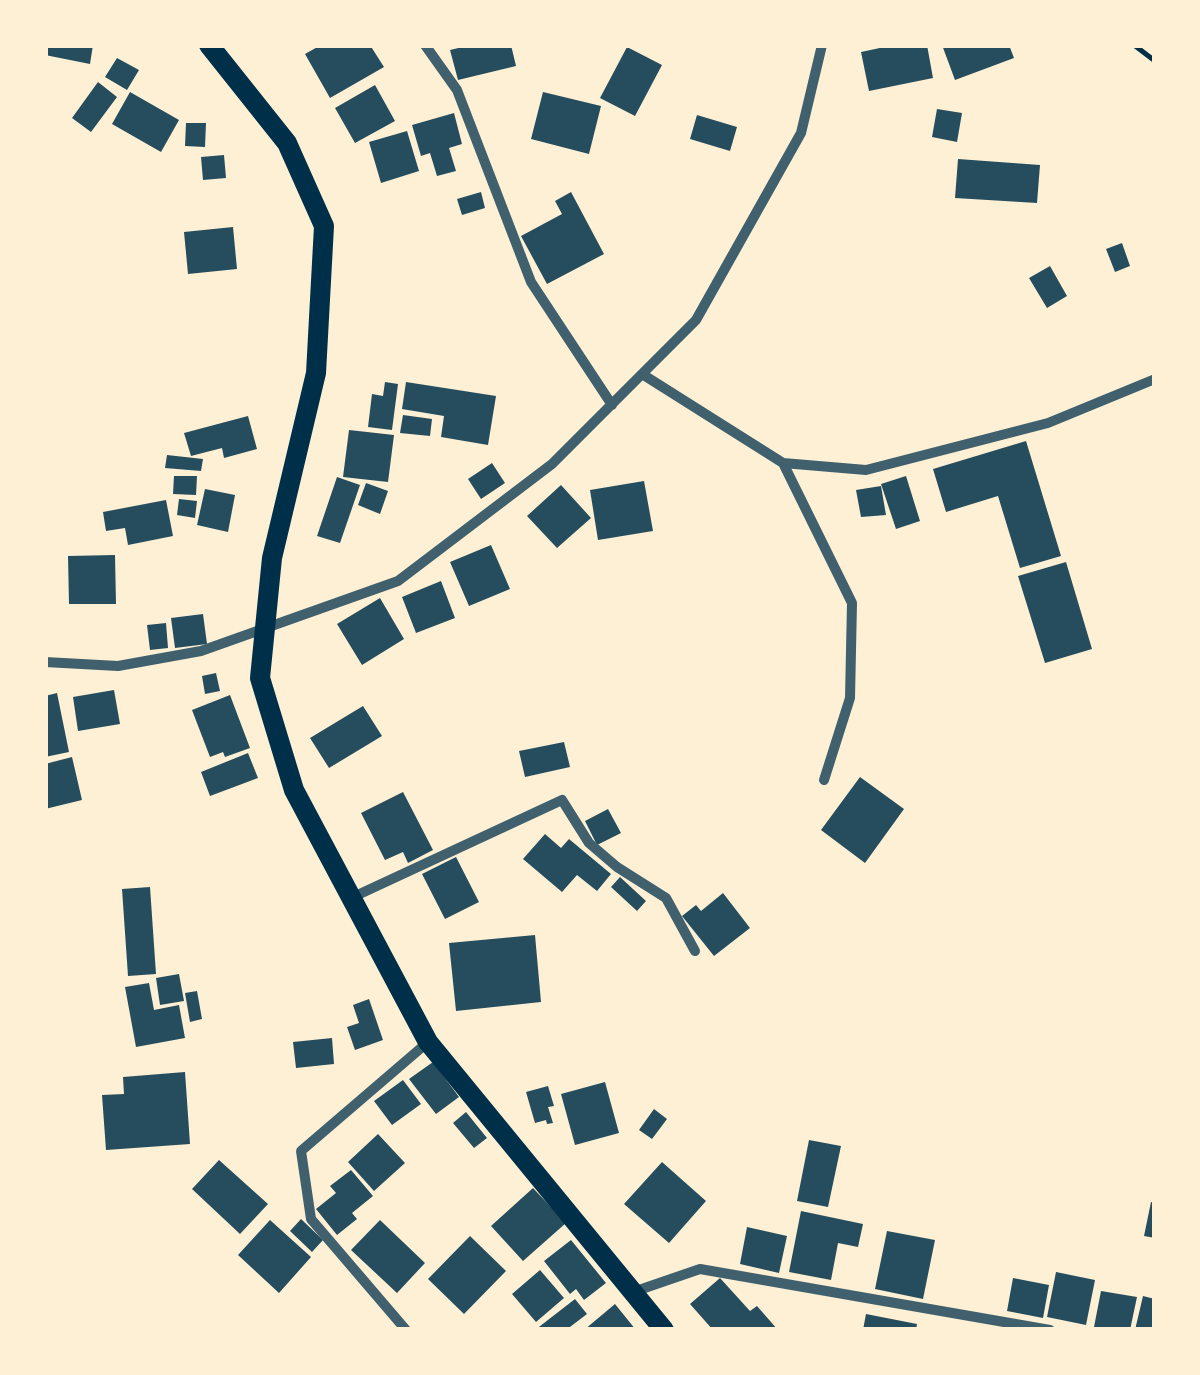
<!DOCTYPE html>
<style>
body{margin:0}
#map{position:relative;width:1200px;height:1375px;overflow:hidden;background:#fdf0d5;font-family:"Fira Sans Condensed",sans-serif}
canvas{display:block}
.frame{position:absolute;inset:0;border:48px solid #fdf0d5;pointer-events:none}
</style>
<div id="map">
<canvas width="1200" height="1375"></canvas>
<div class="frame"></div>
</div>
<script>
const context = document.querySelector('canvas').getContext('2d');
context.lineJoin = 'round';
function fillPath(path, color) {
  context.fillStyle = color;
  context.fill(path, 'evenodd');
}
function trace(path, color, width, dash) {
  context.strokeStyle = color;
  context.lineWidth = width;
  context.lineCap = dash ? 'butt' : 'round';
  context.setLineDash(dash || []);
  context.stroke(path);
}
const building = new Path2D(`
 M45,45H93L90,64L45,55Z
 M321,45H370L384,67L330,98L305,54Z
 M471,45H511L516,66L458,80L450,50Z
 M894,45H927L933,78L869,91L861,52Z
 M942,45H1009L1014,58L955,80Z
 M627,47L662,65L635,116L600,98Z
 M117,58L139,70L127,90L105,77Z
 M98,82L117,97L91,132L72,118Z
 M375,85L395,121L355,143L335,108Z
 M130,92L179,120L161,152L112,124Z
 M543,92L601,106L589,154L531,139Z
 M937,109L962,113L957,142L932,137Z
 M454,113L462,144L449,148L456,171L437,176L430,153L421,156L412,125Z
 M697,115L737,127L730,151L690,139Z
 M186,123H206L205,147L185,146Z
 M407,131L419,171L381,183L369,142Z
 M224,155L226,178L203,180L201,157Z
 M958,159L1040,165L1037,203L955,198Z
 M481,192L485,208L462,215L457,199Z
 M571,192L604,254L547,284L521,236L562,214L555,201Z
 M233,227L237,269L188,274L184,232Z
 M1122,243L1130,266L1115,272L1106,249Z
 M1050,266L1067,296L1047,308L1029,278Z
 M385,382L398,384L392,430L368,427L372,394L383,396Z
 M406,382L496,396L488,445L441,437L444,416L402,409Z
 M403,415L432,419L430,436L400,433Z
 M248,416L257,449L224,458L222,448L191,456L184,433Z
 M349,430L394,435L388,482L343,477Z
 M1026,441L1061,556L1020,568L998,496L946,512L933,469Z
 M167,455L203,459L201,471L165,468Z
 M492,463L505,483L481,499L468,479Z
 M174,476H197L196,495L173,494Z
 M906,476L920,521L896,529L881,484Z
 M337,477L360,485L340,543L317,536Z
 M644,481L653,531L598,540L590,490Z
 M366,483L388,491L380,514L358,505Z
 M561,485L591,518L557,548L527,516Z
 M881,486L886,515L861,517L856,490Z
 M205,489L235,495L228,532L197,525Z
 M179,499L197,501L195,518L177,515Z
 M166,500L173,536L128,545L125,528L106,531L103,512Z
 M491,545L510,589L469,606L450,562Z
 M115,555L116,604H69L68,556Z
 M1066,562L1092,649L1045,663L1018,576Z
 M441,581L455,618L416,633L402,597Z
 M380,598L404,639L362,665L337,624Z
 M203,614L207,644L175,648L171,618Z
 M166,623L168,648L150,650L147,625Z
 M216,673L220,691L205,694L202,676Z
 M114,690L120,724L78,731L73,697Z
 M57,693L69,752L45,757V696Z
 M230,695L250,748L225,757L223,752L210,757L192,710Z
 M363,706L382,736L329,768L310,738Z
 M564,742L570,767L525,777L519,751Z
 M248,753L258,778L210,796L201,772Z
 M72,757L82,800L45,809V764Z
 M860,777L904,809L865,863L821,830Z
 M403,792L433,850L408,863L403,852L385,860L361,813Z
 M608,809L621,833L597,845L585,821Z
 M545,834L561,848L569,839L611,874L597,891L577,875L562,892L523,859Z
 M456,857L479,902L445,919L422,874Z
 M620,877L646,901L637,911L611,887Z
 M150,887L156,974L128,976L122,889Z
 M723,893L750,928L714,956L682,916L696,905L701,911Z
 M535,935L541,1002L456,1011L449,943Z
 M179,974L184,1001L160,1005L156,978Z
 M149,983L154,1010L179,1005L185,1038L136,1047L125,987Z
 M197,991L202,1019L190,1022L185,993Z
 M369,999L383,1040L355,1050L347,1027L359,1023L353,1005Z
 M332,1038L334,1064L296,1068L293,1042Z
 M433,1062L459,1097L436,1114L409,1079Z
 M185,1072L190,1144L106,1150L102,1095L124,1094L123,1077Z
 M403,1080L421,1104L392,1125L374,1101Z
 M605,1082L619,1133L575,1145L561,1094Z
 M548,1086L554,1106L548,1107L553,1123L547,1124L546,1120L535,1123L526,1092Z
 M654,1109L667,1119L652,1139L639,1130Z
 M466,1112L487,1138L474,1148L453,1123Z
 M378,1134L405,1163L374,1191L348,1162Z
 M809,1140L841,1146L828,1207L797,1201Z
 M219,1160L268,1204L240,1234L192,1189Z
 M662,1162L706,1201L669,1243L624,1204Z
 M351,1170L373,1196L352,1213L357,1219L337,1235L316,1209L336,1193L330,1186Z
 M533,1188L566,1223L523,1261L491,1226Z
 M1151,1202L1155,1203V1238L1144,1236Z
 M801,1211L863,1224L858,1247L838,1243L831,1280L789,1272Z
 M301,1219L323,1240L312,1252L290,1231Z
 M270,1220L311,1257L279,1293L238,1255Z
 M380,1220L425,1263L397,1293L351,1250Z
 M747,1227L787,1236L779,1273L740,1264Z
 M887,1231L935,1240L923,1299L875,1289Z
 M470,1236L506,1271L464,1314L428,1279Z
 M571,1240L606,1283L584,1300L576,1289L570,1294L544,1261Z
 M540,1270L564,1298L536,1322L512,1294Z
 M1056,1272L1095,1280L1086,1325L1047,1317Z
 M720,1278L750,1311L757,1306L778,1330H713L690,1304Z
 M1013,1278L1049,1285L1043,1318L1007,1311Z
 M1101,1291L1137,1297L1130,1330L1094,1327Z
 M1143,1296L1155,1299V1330H1135Z
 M575,1299L587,1314L566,1330H535Z
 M615,1304L636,1330H584Z
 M866,1314L917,1324L916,1330H863Z`);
const path = new Path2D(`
 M1134,45L1155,61`);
const minor = new Path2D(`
 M425,45L457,90L531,282L612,405
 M642,374L783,463L852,603L850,698L824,780
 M783,463L866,470L1048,423L1155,379
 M45,662L118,666L201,651L398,581L552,464L696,320L801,133L822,45
 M351,898L562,800L589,843L617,867L666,898L695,951
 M633,1292L700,1269L1050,1330
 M406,1330L311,1219L301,1151L428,1042`);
const secondary = new Path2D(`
 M209,45L287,143L324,226L316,373L272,558L260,678L294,790L428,1042L664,1330`);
fillPath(building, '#264d5e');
trace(path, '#003049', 5);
trace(minor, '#3f606c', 10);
trace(secondary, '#003049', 20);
</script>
